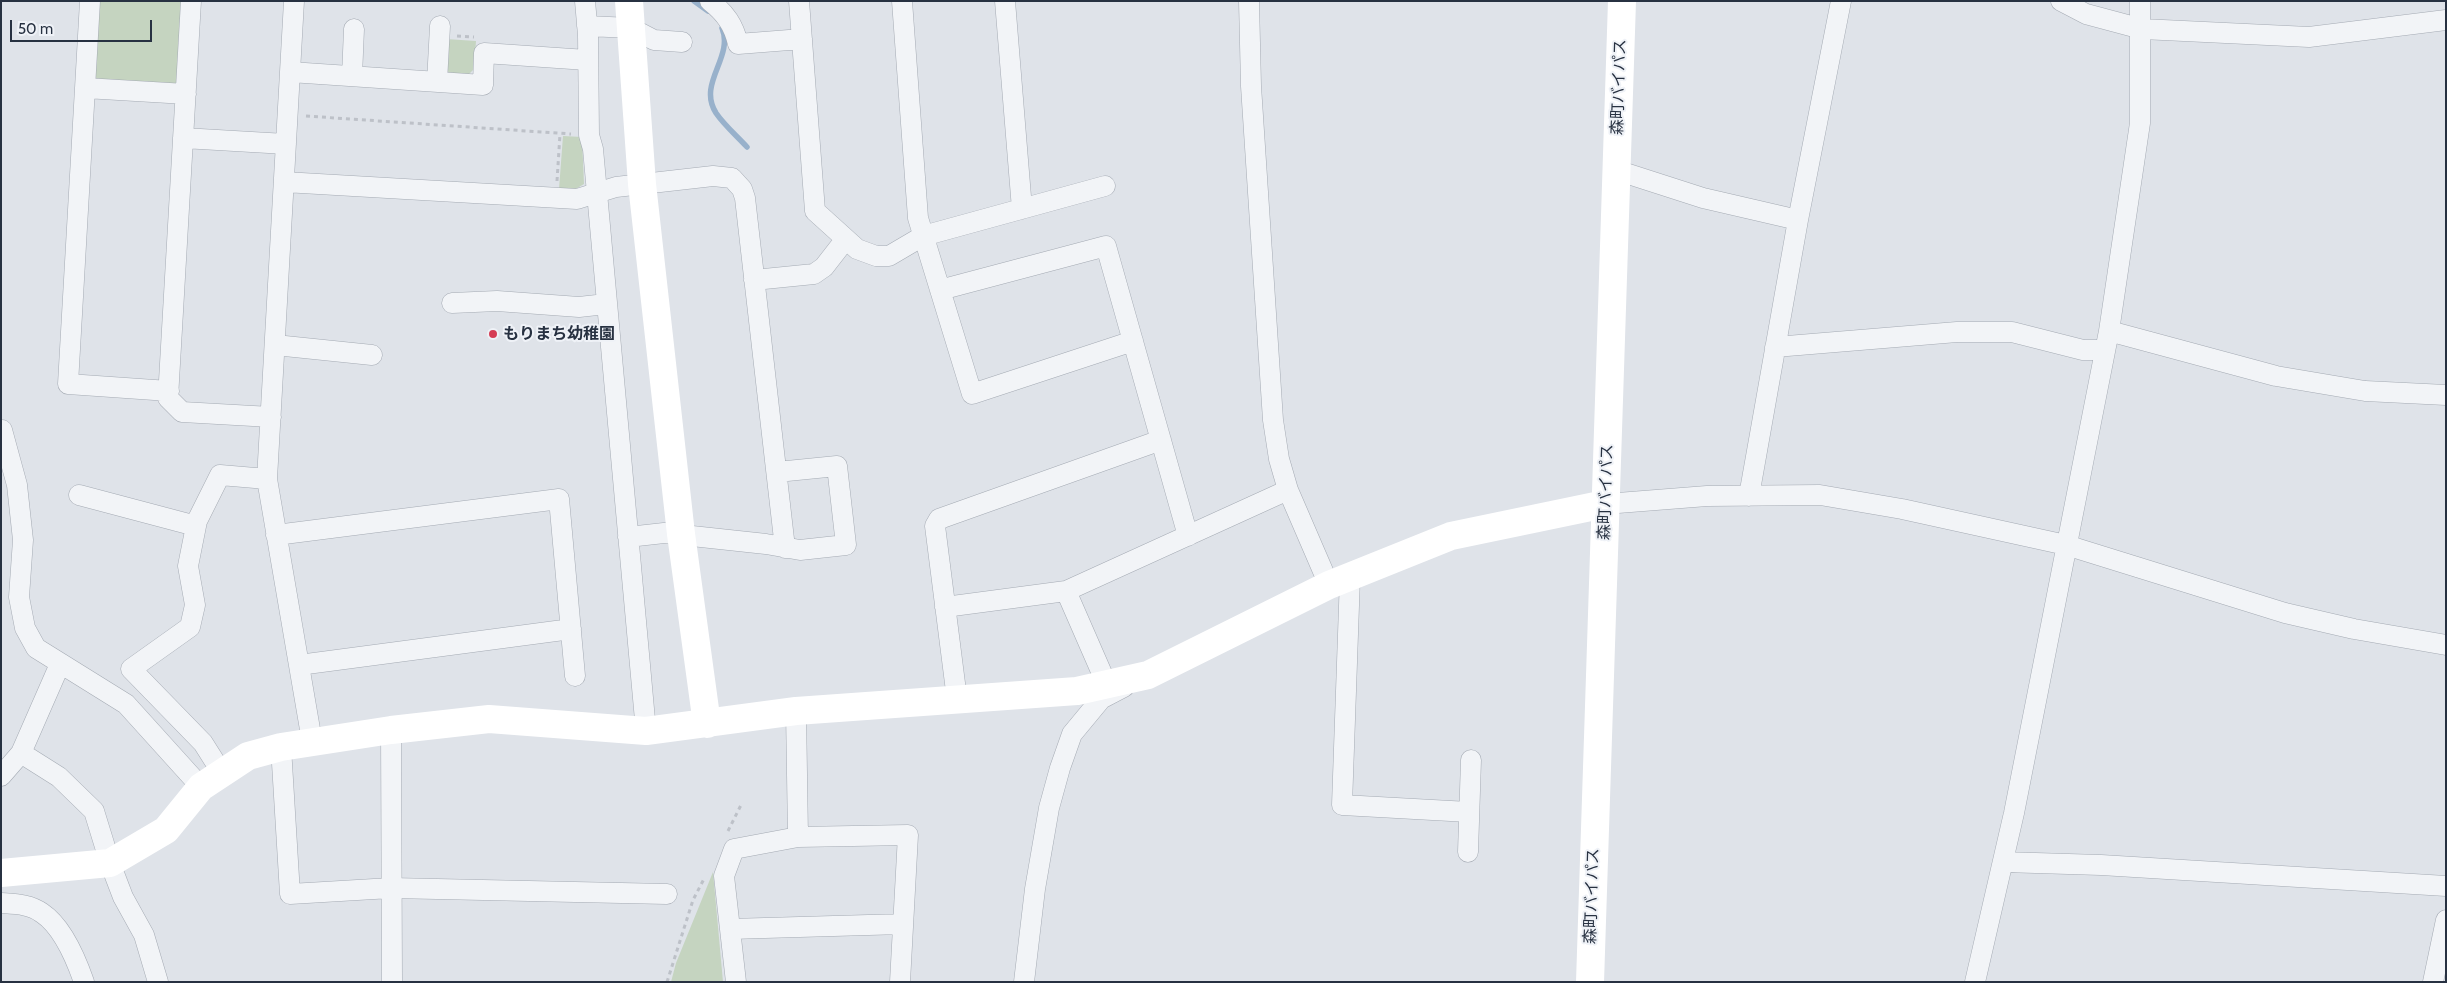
<!DOCTYPE html>
<meta charset="utf-8">
<style>
body{margin:0}
#map{position:relative;width:2447px;height:983px;overflow:hidden;background:#dfe3e9;font-family:Cabin,sans-serif}
canvas{display:block}
.frame{position:absolute;inset:0;border:2px solid #273141;pointer-events:none}
.scale{position:absolute;left:10px;top:20px;width:142px;height:22px;box-sizing:border-box;border:2px solid #273141;border-top:0;padding-left:6px;font-size:15px;line-height:18px;white-space:nowrap;color:#273141;-webkit-text-stroke:4px #eff2f7;paint-order:stroke}
</style>
<div id="map">
<canvas width="2447" height="983"></canvas>
<div class="frame"></div>
<div class="scale">50 m</div>
</div>
<script>
const context = document.querySelector('canvas').getContext('2d');
context.lineJoin = 'round';
function fillPath(path, color) {
  context.fillStyle = color;
  context.fill(path, 'evenodd');
}
function trace(path, color, width, dash) {
  context.strokeStyle = color;
  context.lineWidth = width;
  context.lineCap = dash ? 'butt' : 'round';
  context.setLineDash(dash || []);
  context.stroke(path);
}
function drawText(font, color, halo, rows, align = 'center') {
  context.font = font + ' Cabin,"Noto Sans JP",sans-serif';
  context.lineWidth = 4;
  context.setLineDash([]);
  context.textBaseline = 'middle';
  context.strokeStyle = halo;
  context.fillStyle = color;
  for (const [text, x, y, turn = 0] of rows) {
    context.save();
    context.translate(x, y);
    context.rotate((+turn || 0) * Math.PI / 180);
    context.textAlign = isNaN(turn) ? turn : align;
    if (halo) context.strokeText(text, 0, 0);
    context.fillText(text, 0, 0);
    context.restore();
  }
}
const green = new Path2D(`
 M99,1H181L177,82L168,87L100,83L94,75Z
 M446,39L476,41L474,69L468,75L449,73L445,67Z
 M563,136L582,137L584,184L574,190L559,189Z
 M713,872L723,982H671L676,963Z`);
const stream = new Path2D(`
 M694,1L708,11
 M722,28C734,58 697,83 716,113C724,125 737,136 747,147`);
const path = new Path2D(`
 M457,36L474,37
 M306,116L571,134
 M557,181L560,134
 M728,831L742,803
 M667,982L693,900L705,877`);
const street = new Path2D(`
 M90,1L68,384L169,391
 M191,1L168,398L182,412L271,417
 M294,1L267,479L312,741
 M585,1L588,35L589,135L593,149L646,731
 M710,1C725,13 734,25 738,44L802,39
 M799,1L815,211L857,249L876,256H889L923,236L1105,186
 M902,1L918,218L972,394L1133,341
 M1005,1L1022,209
 M1249,1L1251,86L1273,420L1279,459L1288,490L1329,585
 M2061,1L2086,14L2142,29L2309,37L2446,20
 M587,26L631,28L654,40L682,42
 M290,72L483,85L484,53L587,60
 M352,76L354,29
 M437,82L440,26
 M85,88L186,94
 M183,138L286,144
 M1616,170L1703,198L1798,220
 M284,182L577,199L616,187L713,176L732,178L742,189L745,198L785,548
 M754,280L814,274L824,267L845,240
 M940,290L1106,246L1188,536
 M452,303L497,301L579,307L606,304
 M2109,331L2276,376L2365,391L2446,395
 M275,345L372,355
 M1775,347L1957,332H2012L2083,350H2105
 M2,430L17,485L23,540L19,597L25,628L36,648L126,704L201,787
 M79,495L196,526
 M1749,496L1798,220L1841,1
 M1605,504L1707,496L1820,495L1902,509L2066,545L2285,613L2354,629L2446,645
 M276,535L559,499L575,676
 M628,537L664,533L766,544L800,550L846,545L837,466L777,472
 M1350,577L1342,805L1469,812
 M1066,591L1107,685
 M945,607L1066,591L1288,490
 M299,665L571,629
 M957,699L935,526L939,519L1161,440
 M796,711L798,837
 M391,730L392,982
 M281,747L290,894L391,888L667,894
 M21,753L59,777L94,811L110,863L123,897L144,935L158,982
 M222,773L203,743L131,669L190,627L195,605L188,566L197,521L220,475L267,479
 M1,776L21,753L60,664
 M1468,852L1471,760
 M2003,862L2101,865L2446,886
 M1,903C15,904 30,904 42,913C63,927 76,959 84,982
 M730,929L903,924
 M736,982L724,876L734,849L798,837L908,835L900,982
 M1024,982L1035,889L1049,808L1060,768L1072,734L1101,699L1124,687
 M1975,982L2014,813L2109,331L2140,123V1
 M2433,982L2446,920`);
const secondary = new Path2D(`
 M629,1L642,184L681,534L707,724
 M1,873L110,863L166,830L201,787L248,756L281,747L391,730L489,719L646,731L796,711L1077,691L1148,675L1329,585L1451,536L1605,504
 M1590,982L1622,1`);
const markers = [
 [493,334,5,"#d53d54"]
];
const streetNames = [
 ["森町バイパス",1619,87,-88],
 ["森町バイパス",1606,492,-88],
 ["森町バイパス",1592,896,-88]
];
const poiNames = [
 ["もりまち幼稚園",503,334]
];
fillPath(green, '#c5d4c0');
trace(stream, '#98b1cb', 5.5);
trace(street, '#a4aab3', 21);
trace(path, '#bdc1c8', 3, [4, 4]);
trace(street, '#f2f4f7', 20);
trace(secondary, '#fff', 28);
for (const [x, y, r, color] of markers) {
  const dot = new Path2D();
  dot.arc(x, y, r, 0, 2 * Math.PI);
  context.fillStyle = color;
  context.fill(dot);
  trace(dot, '#eff2f7', 2);
}
drawText('16px', '#273141', '#eff2f7', streetNames);
drawText('bold 16px', '#273141', '#eff2f7', poiNames, 'left');
</script>
